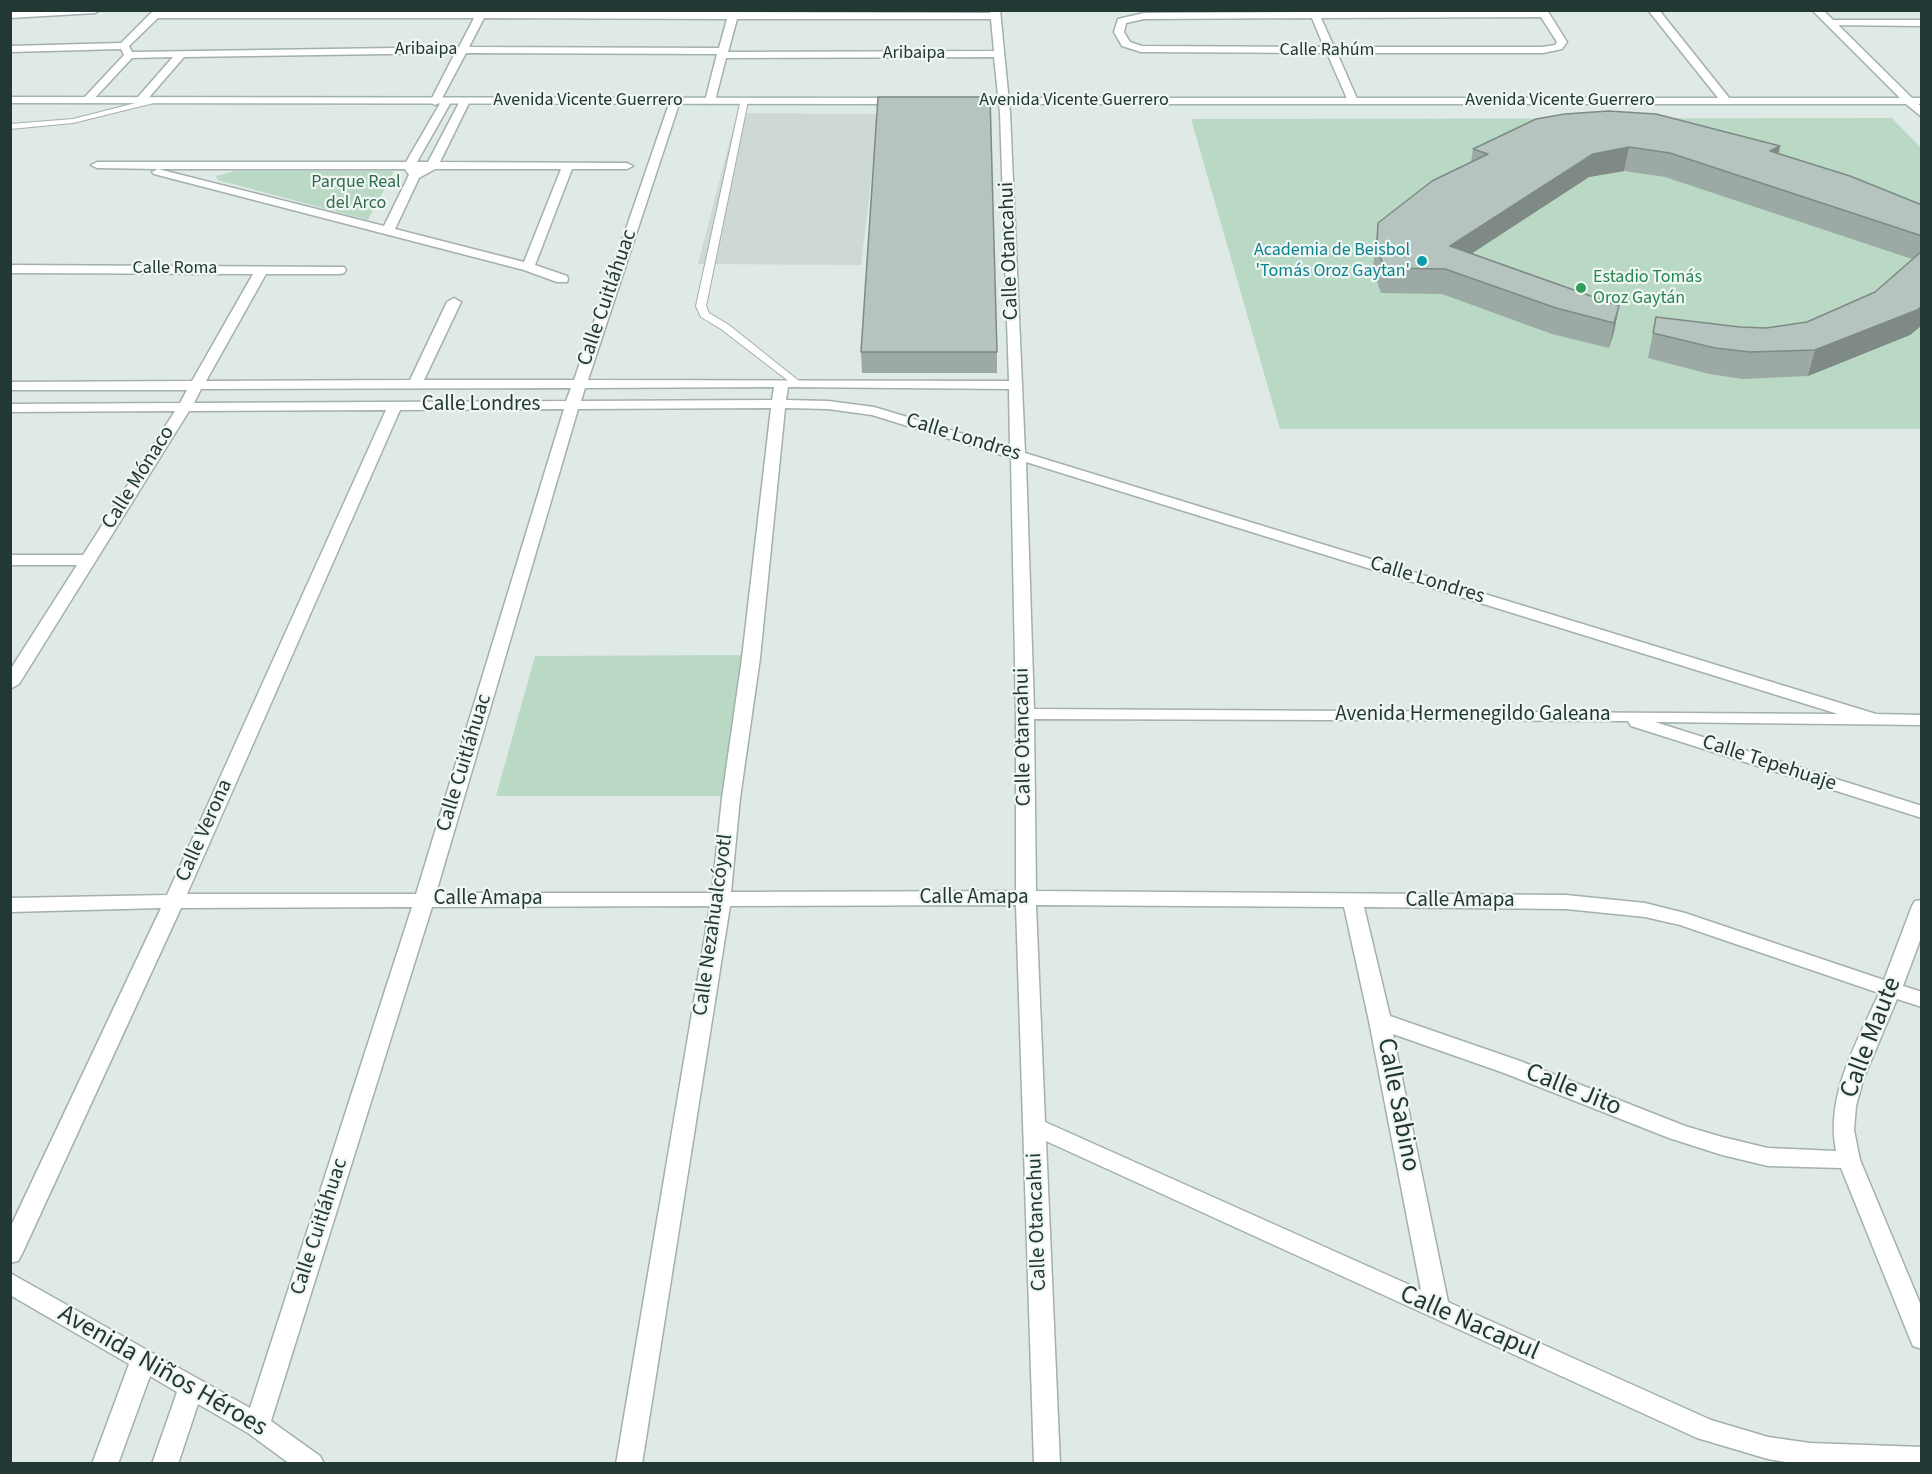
<!DOCTYPE html>
<meta charset="utf-8">
<style>
body{margin:0}
#map{position:relative;width:1932px;height:1474px;overflow:hidden;background:#dfe9e6;font-family:"Source Sans 3",sans-serif}
canvas{display:block}
.frame{position:absolute;inset:0;border:12px solid #223834;pointer-events:none}
</style>
<div id="map">
<canvas width="1932" height="1474"></canvas>
<div class="frame"></div>
</div>
<script>
const context = document.querySelector('canvas').getContext('2d');
context.lineJoin = 'round';
function fillPath(path, color) {
  context.fillStyle = color;
  context.fill(path, 'evenodd');
}
function trace(path, color, width, dash) {
  context.strokeStyle = color;
  context.lineWidth = width;
  context.lineCap = dash ? 'butt' : 'round';
  context.setLineDash(dash || []);
  context.stroke(path);
}
function drawText(font, color, halo, rows, align = 'center') {
  context.font = font + ' "Source Sans 3",sans-serif';
  context.lineWidth = 4.5;
  context.setLineDash([]);
  context.textBaseline = 'middle';
  context.strokeStyle = halo;
  context.fillStyle = color;
  for (const [text, x, y, turn = 0] of rows) {
    context.save();
    context.translate(x, y);
    context.rotate((+turn || 0) * Math.PI / 180);
    context.textAlign = isNaN(turn) ? turn : align;
    if (halo) context.strokeText(text, 0, 0);
    context.fillText(text, 0, 0);
    context.restore();
  }
}
const built = new Path2D(`
 M737,113L879,114L861,265L698,264Z`);
const green = new Path2D(`
 M1892,118L1921,148V429H1280L1191,119Z
 M235,171H394L368,220L218,180L216,176Z
 M744,655L724,796H496L535,656Z`);
const lane = new Path2D(`
 M155,98L159,100L158,102L73,123L10,129V124L73,119Z
 M741,99L748,101L706,306L709,313L729,325L799,381L800,383L795,386L721,329L701,317L696,306Z`);
const street = new Path2D(`
 M37,10H100L95,13L10,18V12Z
 M154,10L990,13V10H1000L1010,113L1025,453L1876,714L1922,715V725L1655,722L1922,806V818L1631,726L1628,721L1034,719L1036,891L1566,895L1645,903L1685,913L1884,980L1912,906L1915,901L1922,900V935L1903,986L1922,992V1007L1897,999L1863,1080L1856,1106L1854,1130L1860,1160L1922,1308V1349L1913,1346L1910,1339L1841,1168L1768,1166L1722,1155L1669,1138L1504,1073L1393,1034L1448,1302L1711,1420L1768,1437L1810,1443L1922,1447V1464H1797L1768,1459L1697,1438L1046,1141L1060,1464H1034L1016,905L730,906L642,1464H616L710,906L432,907L271,1421L320,1456L324,1464H290L248,1433L198,1404L178,1464H152L177,1392L150,1376L118,1464H92L129,1364L10,1295V1273L250,1408L412,907L181,908L22,1254L18,1261L10,1263V1228L161,908L10,912V898L167,895L386,410L189,411L19,684L10,689V670L77,565H10V555H83L175,411L10,412V404L180,403L187,390H10V382L192,381L253,274L10,273V265L344,267L346,270L344,273L340,274H266L206,381L410,380L447,302L454,298L461,302L424,380H574L670,101L675,98L680,101L588,380L1009,381L1000,113L994,57L726,58L715,101L710,104L705,101L717,54L466,53L440,102L435,105L430,102L455,53L184,57L145,102H137V98L173,57L132,58L91,102L87,103L82,100L124,55L121,49L10,52V46L121,43ZM158,18H474L459,47L132,52L129,46ZM484,18L727,19L719,48L469,47ZM737,19H991L994,51L728,52ZM774,387L772,400L581,401L585,388ZM788,387L1009,389L1010,448L874,407L828,401L786,400ZM571,388L566,401L194,403L201,389ZM771,408L742,658L722,798L712,893H436L578,409ZM785,408L828,409L872,415L1011,458L1016,714V891L731,892L740,798L760,658ZM564,409L416,894H187L400,410ZM1026,462L1838,714L1034,709ZM1036,905L1344,907L1369,1021L1421,1290L1045,1122ZM1364,907L1566,909L1645,917L1680,925L1879,993C1857,1043 1825,1095 1836,1151L1768,1148L1722,1137L1685,1126L1520,1061L1390,1016Z
 M1308,10H1547L1567,42L1562,49L1543,53H1337L1358,101L1353,104L1348,101L1327,53L1141,52L1122,46L1114,32L1118,19L1144,13L1309,12ZM1541,17L1557,42L1555,45L1543,47H1334L1321,18ZM1312,18L1324,47L1142,46L1130,42L1124,32L1126,23L1144,19Z
 M1648,10H1659L1730,99V103H1722Z
 M1831,20H1922V26L1828,25V21Z
 M465,98L470,101L440,162L627,163L633,166L627,169H572L535,265L567,276L568,279L567,282H557L524,270L154,174L152,172L158,169L97,168L91,165L97,162H406L442,100H450L451,102L417,162H428L460,101ZM158,169H405L409,175L384,226ZM435,169H561L524,262L395,229L419,178Z`);
const secondary = new Path2D(`
 M1812,10H1823L1912,98H1922V104H1918L1922,107V117L1906,104H966L961,101L966,98H1900Z
 M10,97L903,98L908,101L903,104L10,103Z`);
const wall = new Path2D(`
 M1780,146L1779,153L1922,205V325L1910,335L1808,376L1743,379L1709,374L1648,358L1656,317L1740,327L1766,328L1807,322L1875,292L1912,259L1665,177L1624,171L1589,177L1472,253L1619,306L1614,332L1609,348L1552,334L1442,294L1381,293L1373,270L1375,247L1378,223L1471,163L1473,149Z
 M861,352H997V373H862Z`);
const shadedWall = new Path2D(`
 M1780,146L1775,169L1770,151Z
 M1629,147L1624,171L1589,177L1448,269L1450,246L1593,154Z
 M1619,306L1614,332L1609,348L1614,323Z
 M1922,306V325L1910,335L1808,376L1815,350Z`);
const building = new Path2D(`
 M878,97H990L997,352H861Z
 M1608,111L1656,114L1780,146L1770,151L1850,176L1922,205V236L1670,153L1629,147L1593,154L1450,246L1619,306L1614,323L1556,308L1445,269L1384,268L1377,245L1378,223L1432,181L1488,154L1473,149L1536,119L1565,114Z
 M1922,251V306L1917,310L1815,350L1750,352L1715,348L1653,333L1656,317L1740,327L1766,328L1807,322L1875,292Z`);
const markers = [
 [1422,261,6,"#0f9aa8"],
 [1581,288,6,"#2e9e5b"]
];
const farStreetnames = [
 ["Aribaipa",426,50],
 ["Calle Rahúm",1327,51],
 ["Aribaipa",914,54],
 ["Avenida Vicente Guerrero",588,101],
 ["Avenida Vicente Guerrero",1074,101],
 ["Avenida Vicente Guerrero",1560,101],
 ["Calle Roma",175,269]
];
const farParknames = [
 ["Parque Real",356,183],
 ["del Arco",356,204]
];
const farCulturenames = [
 ["Academia de Beisbol",1410,251],
 ["'Tomás Oroz Gaytan'",1410,272]
];
const farLeisurenames = [
 ["Estadio Tomás",1593,278],
 ["Oroz Gaytán",1593,299]
];
const streetNames = [
 ["Calle Otancahui",1010,251,-92],
 ["Calle Cuitláhuac",608,298,-71],
 ["Calle Londres",481,405],
 ["Calle Londres",963,438,17],
 ["Calle Mónaco",139,478,-58],
 ["Calle Londres",1427,581,17],
 ["Avenida Hermenegildo Galeana",1473,715],
 ["Calle Otancahui",1024,737,-91],
 ["Calle Cuitláhuac",465,763,-73],
 ["Calle Tepehuaje",1769,764,18],
 ["Calle Verona",205,831,-66],
 ["Calle Amapa",974,898],
 ["Calle Amapa",488,899],
 ["Calle Amapa",1460,901],
 ["Calle Nezahualcóyotl",714,925,-82],
 ["Calle Otancahui",1038,1222,-92],
 ["Calle Cuitláhuac",320,1227,-72]
];
const nearStreetnames = [
 ["Calle Maute",1872,1038,-69],
 ["Calle Jito",1573,1091,22],
 ["Calle Sabino",1397,1105,79],
 ["Calle Nacapul",1469,1324,24],
 ["Avenida Niños Héroes",162,1372,30]
];
fillPath(built, '#ced9d5');
fillPath(green, '#bad9c5');
trace(lane, '#a3b0ad', 2);
trace(street, '#a3b0ad', 3);
trace(secondary, '#a0b4af', 3);
fillPath(lane, '#fff');
fillPath(street, '#fff');
fillPath(secondary, '#fff');
fillPath(wall, '#9ca9a4');
fillPath(shadedWall, '#7f8986');
fillPath(building, '#b5c4bf');
trace(building, '#7f8986', 1.5);
for (const [x, y, r, color] of markers) {
  const dot = new Path2D();
  dot.arc(x, y, r, 0, 2 * Math.PI);
  context.fillStyle = color;
  context.fill(dot);
  trace(dot, '#f0f6f4', 2);
}
drawText('18px', '#223834', '#f0f6f4', farStreetnames);
drawText('18px', '#2f6c4d', '#f0f6f4', farParknames);
drawText('18px', '#0d838f', '#f0f6f4', farCulturenames, 'right');
drawText('18px', '#27864d', '#f0f6f4', farLeisurenames, 'left');
drawText('21px', '#223834', '#f0f6f4', streetNames);
drawText('26px', '#223834', '#f0f6f4', nearStreetnames);
</script>
